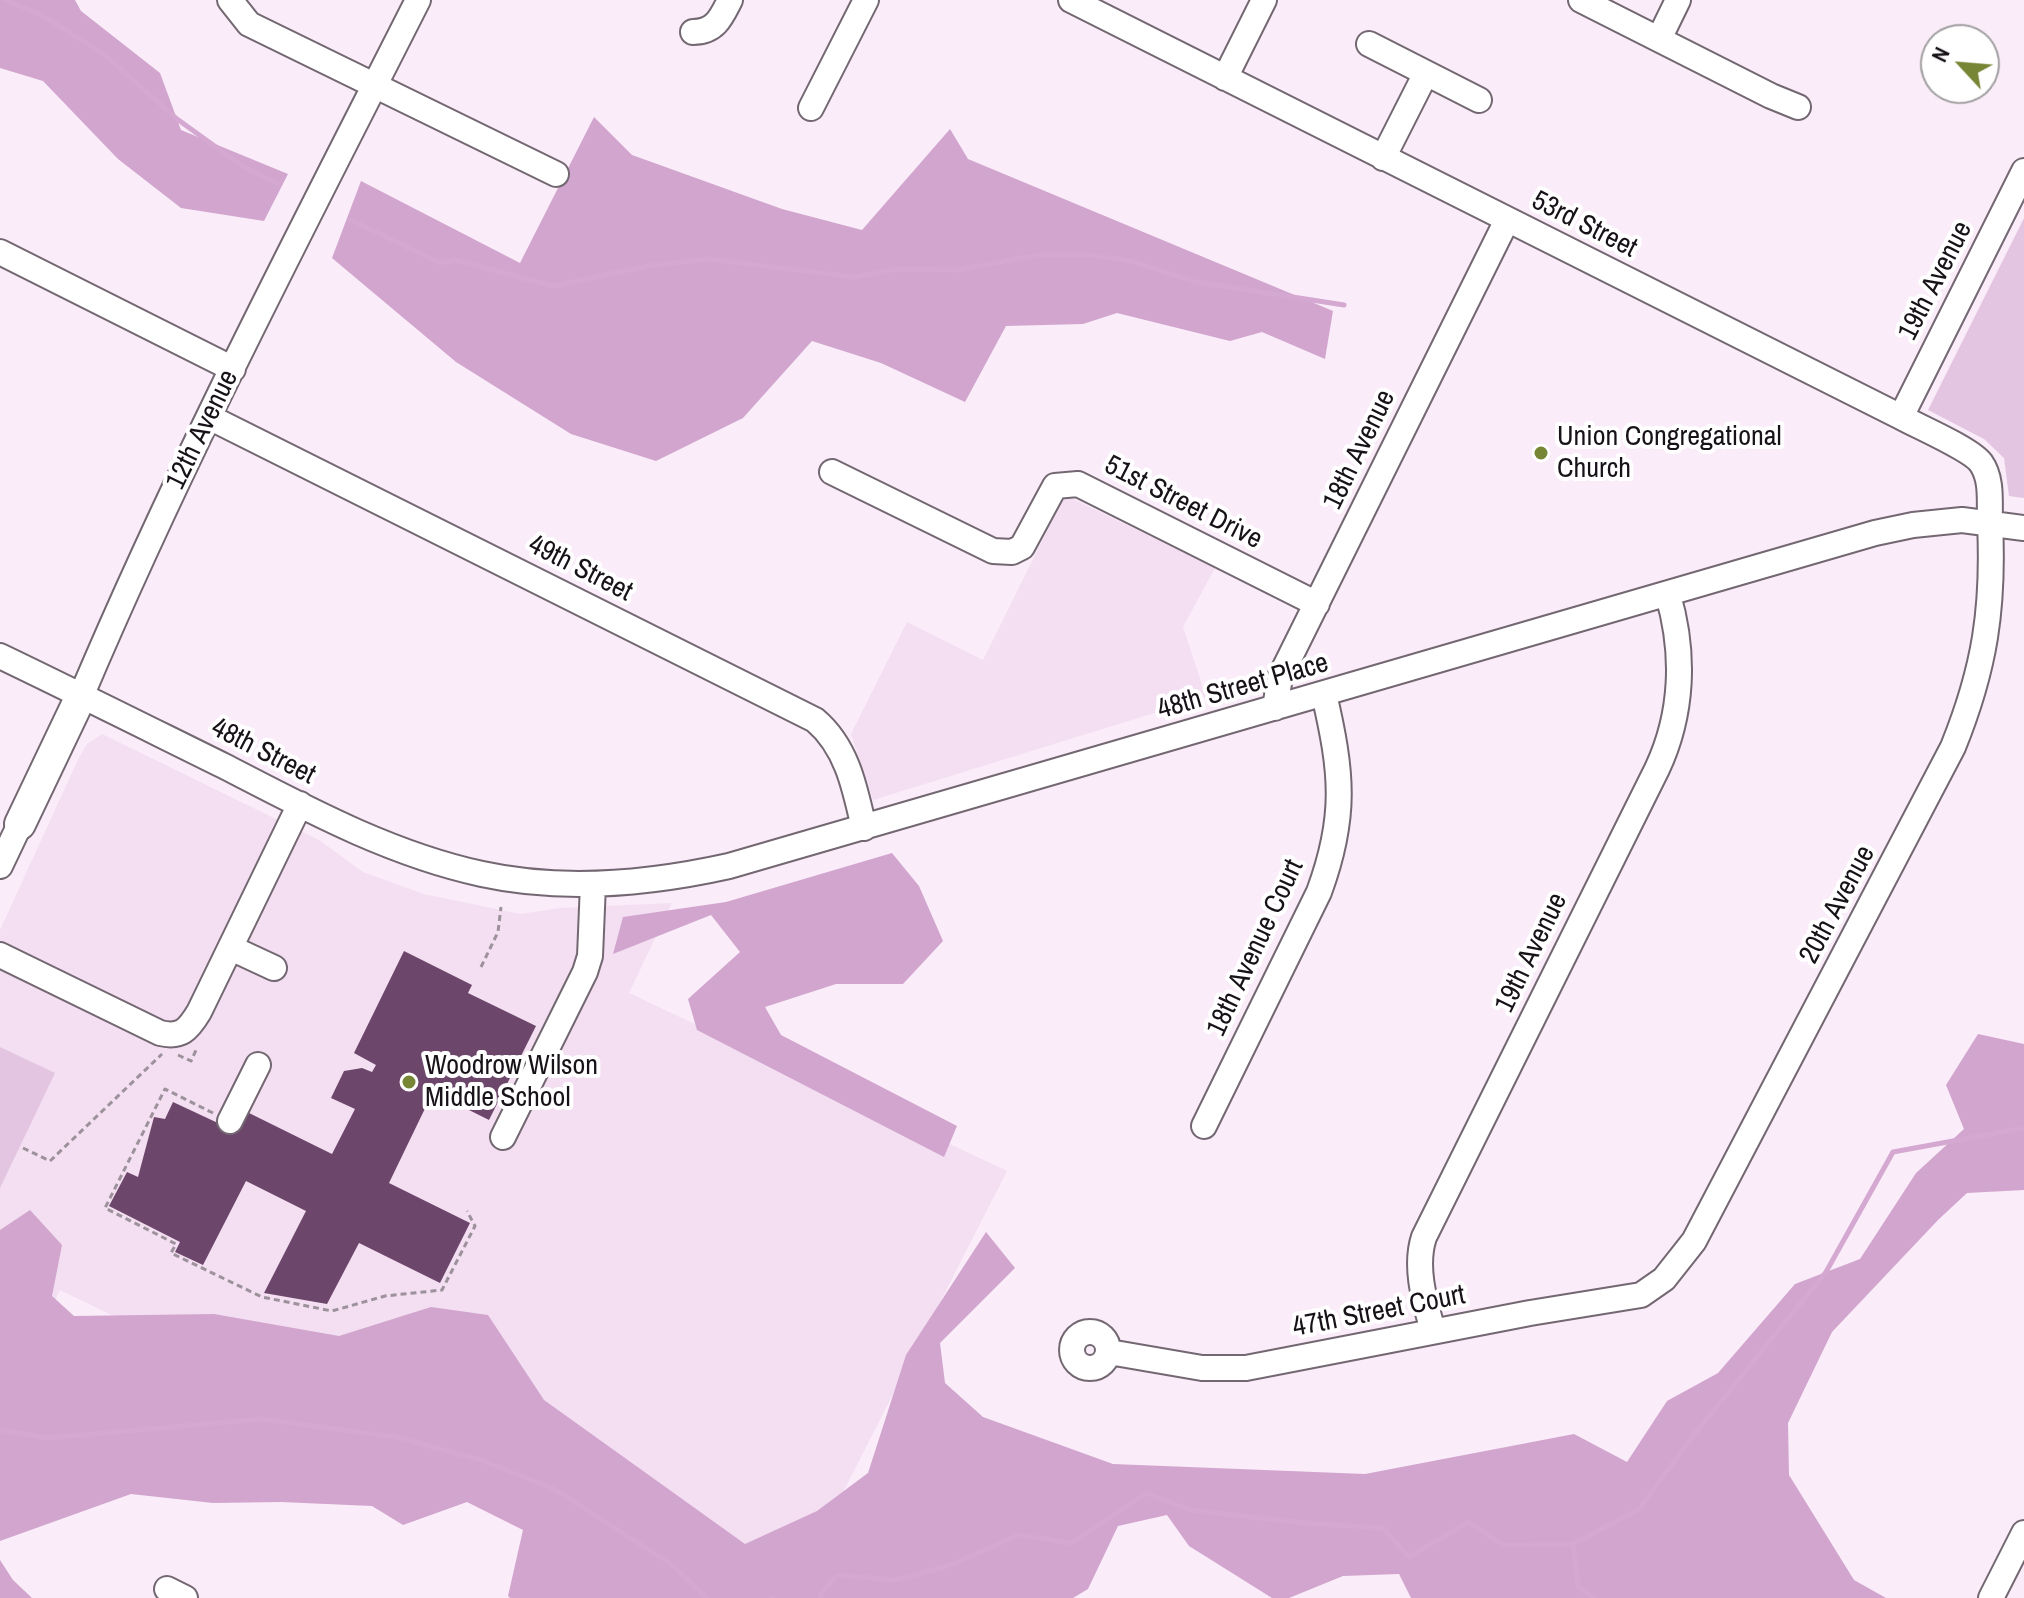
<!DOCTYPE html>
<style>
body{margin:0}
#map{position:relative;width:2024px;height:1598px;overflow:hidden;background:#faecf9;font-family:"Archivo Narrow",sans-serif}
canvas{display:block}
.north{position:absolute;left:1920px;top:24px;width:80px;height:80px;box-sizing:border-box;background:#fff;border:2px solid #a2a0a2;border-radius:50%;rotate:296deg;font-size:22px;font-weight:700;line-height:32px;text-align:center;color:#171217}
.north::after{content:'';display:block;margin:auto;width:28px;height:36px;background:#778634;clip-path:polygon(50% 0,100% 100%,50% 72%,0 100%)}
</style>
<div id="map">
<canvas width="2024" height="1598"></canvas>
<div class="north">N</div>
</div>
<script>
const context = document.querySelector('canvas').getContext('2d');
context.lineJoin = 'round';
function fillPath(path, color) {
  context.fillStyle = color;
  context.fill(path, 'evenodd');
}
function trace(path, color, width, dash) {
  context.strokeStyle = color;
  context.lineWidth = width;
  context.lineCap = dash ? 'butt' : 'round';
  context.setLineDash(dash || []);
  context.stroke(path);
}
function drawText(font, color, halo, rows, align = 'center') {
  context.font = font + ' "Archivo Narrow",sans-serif';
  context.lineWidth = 8;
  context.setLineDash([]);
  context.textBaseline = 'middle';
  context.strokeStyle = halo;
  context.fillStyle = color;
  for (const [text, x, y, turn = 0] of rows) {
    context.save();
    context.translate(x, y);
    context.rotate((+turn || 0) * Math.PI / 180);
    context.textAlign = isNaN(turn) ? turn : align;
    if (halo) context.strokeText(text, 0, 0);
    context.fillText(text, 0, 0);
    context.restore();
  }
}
const built = new Path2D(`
 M1065,495L1215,568L1183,627L1206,697L873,800L851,734L907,622L983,660Z
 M102,734L319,840L363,872L424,894L520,914L560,908L672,903L629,993L1007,1171L789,1598H695L60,1290L0,1418V930L76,764L86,745Z`);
const green = new Path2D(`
 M2024,218V498L2009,496L2004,458L1984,439L1928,410Z
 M0,1047L55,1073L0,1188Z`);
const forest = new Path2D(`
 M0,0H75L81,11L160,73L181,130L288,174L264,221L181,208L118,159L43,81L0,68Z
 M594,117L632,155L782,209L862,230L950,129L968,159L1333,311L1325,359L1262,332L1230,341L1117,313L1083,324L1006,326L965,402L881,363L812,341L743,418L656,461L571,434L456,362L332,258L361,181L520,263Z
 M892,853L919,886L943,941L903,984H836L765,1007L781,1035L957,1126L944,1157L697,1030L688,999L740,952L711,915L613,954L623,917L726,902Z
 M1978,1034L2024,1044V1190L1967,1193L1938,1220L1832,1332L1788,1423L1789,1475L1854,1580L1886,1598H1411L1399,1574L1343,1576L1289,1598H1272L1189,1546L1167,1515L1118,1526L1088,1589L1073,1598H510L508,1596L523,1530L467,1502L403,1525L372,1506L281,1502L213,1503L131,1494L0,1541V1230L30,1210L62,1245L52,1296L74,1316L214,1314L339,1336L431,1307L488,1315L544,1400L745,1544L817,1511L868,1473L906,1355L986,1232L1015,1268L940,1343L945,1383L983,1417L1113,1464L1365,1474L1574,1434L1627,1462L1667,1401L1718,1373L1795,1284L1860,1259L1916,1173L1964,1129L1946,1085Z
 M0,1560L13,1580L32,1598H0Z`);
const stream = new Path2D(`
 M4,0L40,14L105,55L177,119L245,168L278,184
 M351,220L440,263L455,260L553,286L648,266L708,259L854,277L897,269L958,270L1037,255H1090L1131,261L1196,282L1344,305
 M0,1430L49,1438L261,1419L396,1437L481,1460L554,1489L671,1564L707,1598
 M1573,1545L1578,1587L1595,1598
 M772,1598H773
 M821,1598V1594L837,1575L895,1580L948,1566L1019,1535L1071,1543L1147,1493L1190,1510L1305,1523L1383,1528L1409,1557L1468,1522L1503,1545L1573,1544L1638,1510L1696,1432L1826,1272L1893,1152L2024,1128`);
const building = new Path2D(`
 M404,951L472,985L468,993L536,1026L489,1120L433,1092L389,1183L470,1223L440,1283L359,1243L327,1304L264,1293L306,1211L246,1181L203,1265L175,1252L180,1242L109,1206L127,1172L138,1177L154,1117L165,1119L173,1102L235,1131L245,1111L332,1154L355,1109L331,1098L344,1071L362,1068L372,1072L376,1065L354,1053Z`);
const path = new Path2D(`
 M481,967L498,932L501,907
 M178,1055L191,1061L197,1048
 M213,1113L165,1089L105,1208L176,1244L171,1253L262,1297L332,1311L385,1296L442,1290L475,1226L467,1211
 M23,1148L50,1161L162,1054`);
const minor = new Path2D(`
 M230,0L249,24L556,174
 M1071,0L1901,417C1919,427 1971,449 1981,463C1993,480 1989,504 1990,523C1994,608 1985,668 1953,747L1694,1241L1664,1279L1641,1295L1530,1313L1246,1368H1202L1109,1352
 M1581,0L1771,96L1798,107
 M693,32C715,32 721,18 730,0
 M1659,39L1678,0
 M1369,44L1426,73
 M1225,78L1264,0
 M811,108L866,0
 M1383,158L1426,73L1479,100
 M0,252L233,369
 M209,417L815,720C847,747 855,788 864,828
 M1901,417L2024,171
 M832,472L993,551L1012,552L1022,547L1055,486L1078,484L1317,604
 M0,656C75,692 149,729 224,766C307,809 390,854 482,874C564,892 648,884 729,866L1875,533L1913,525L1962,520L2024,528
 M82,694C182,458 302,229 418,0
 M1275,708L1280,677L1507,220
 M0,866L20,824
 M231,948L274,968
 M0,955L160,1033C181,1038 188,1030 199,1012L300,804
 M230,1121L258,1065
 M1204,1126L1319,892C1347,816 1342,772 1324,694
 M503,1137L585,972L590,956L593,884
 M1433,1331C1425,1302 1414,1267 1424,1237L1657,769C1683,714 1685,653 1668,595
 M1072 1350a18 18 0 1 1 36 0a18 18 0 1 1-36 0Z
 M167,1589L185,1598
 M1991,1598L2024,1533`);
const major = new Path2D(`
 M20,824L82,694`);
const markers = [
 [1541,453,8,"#778634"],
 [409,1082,8,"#778634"]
];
const streetNames = [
 ["53rd Street",1584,225,27],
 ["19th Avenue",1936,281,-63],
 ["12th Avenue",203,430,-64],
 ["18th Avenue",1360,450,-64],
 ["51st Street Drive",1183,503,27],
 ["49th Street",580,569,27],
 ["48th Street Place",1243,687,-16],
 ["48th Street",263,752,27],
 ["20th Avenue",1838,905,-62],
 ["18th Avenue Court",1256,948,-65],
 ["19th Avenue",1532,953,-64],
 ["47th Street Court",1379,1312,-11]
];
const poiNames = [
 ["Union Congregational",1557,437],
 ["Church",1557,469],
 ["Woodrow Wilson",425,1066],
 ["Middle School",425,1098]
];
fillPath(built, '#f3dff1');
fillPath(green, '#e3c5e1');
fillPath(forest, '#d1a5ce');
trace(stream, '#d4a8d1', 5);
fillPath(building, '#6d476b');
trace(minor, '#736872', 28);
trace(major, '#736872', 34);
trace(path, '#9d929c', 3, [6, 4]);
trace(minor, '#fff', 24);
trace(major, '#fff', 30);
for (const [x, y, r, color] of markers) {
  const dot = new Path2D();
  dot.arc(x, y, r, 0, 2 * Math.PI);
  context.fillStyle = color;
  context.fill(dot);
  trace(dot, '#fff', 3);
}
drawText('28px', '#171217', '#fff', streetNames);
drawText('28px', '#171217', '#fff', poiNames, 'left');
</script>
